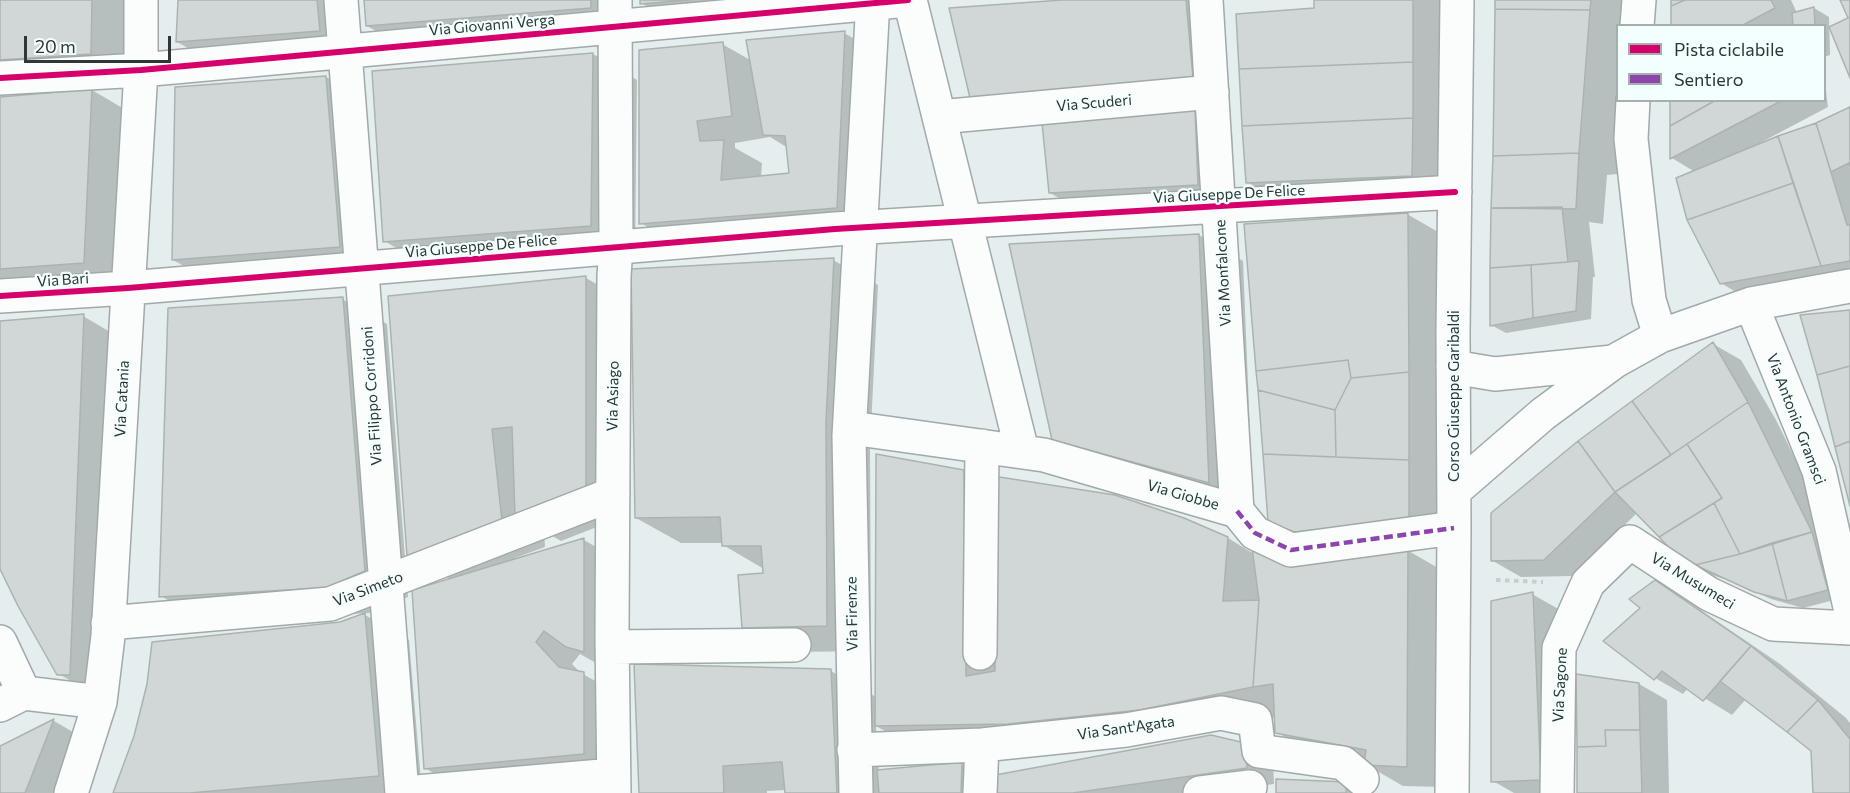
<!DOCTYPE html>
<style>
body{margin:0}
#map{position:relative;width:1850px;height:793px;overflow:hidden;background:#e4eeee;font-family:Commissioner,sans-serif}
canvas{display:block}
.legend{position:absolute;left:1616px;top:24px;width:210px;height:78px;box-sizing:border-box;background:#f3fffe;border:2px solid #a4afae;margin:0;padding:8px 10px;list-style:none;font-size:18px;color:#2e3636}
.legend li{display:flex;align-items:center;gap:12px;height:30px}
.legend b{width:30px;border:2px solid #a4afae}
.scale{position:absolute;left:24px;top:36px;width:147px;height:27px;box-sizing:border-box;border:3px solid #2e3636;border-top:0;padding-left:8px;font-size:18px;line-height:21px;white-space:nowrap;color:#2e3636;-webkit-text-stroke:4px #f3fffe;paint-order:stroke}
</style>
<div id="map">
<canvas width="1850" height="793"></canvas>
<ul class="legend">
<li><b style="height:8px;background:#d6006c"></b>Pista ciclabile</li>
<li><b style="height:8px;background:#8e44ad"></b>Sentiero</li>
</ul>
<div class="scale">20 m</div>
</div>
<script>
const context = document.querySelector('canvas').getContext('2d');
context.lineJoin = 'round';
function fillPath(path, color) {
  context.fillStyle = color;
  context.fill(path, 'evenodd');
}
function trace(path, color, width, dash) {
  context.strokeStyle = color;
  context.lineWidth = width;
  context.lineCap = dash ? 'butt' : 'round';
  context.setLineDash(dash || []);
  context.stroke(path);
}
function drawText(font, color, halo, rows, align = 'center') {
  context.font = font + ' Commissioner,sans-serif';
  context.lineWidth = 4.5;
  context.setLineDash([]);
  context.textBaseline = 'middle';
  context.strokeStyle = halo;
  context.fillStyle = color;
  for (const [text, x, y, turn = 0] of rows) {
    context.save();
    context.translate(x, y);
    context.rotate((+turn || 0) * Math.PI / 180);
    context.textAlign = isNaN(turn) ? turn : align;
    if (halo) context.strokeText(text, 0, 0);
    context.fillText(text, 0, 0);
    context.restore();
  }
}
const shadow = new Path2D(`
 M0,0H137L135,79L0,88Z
 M180,0H353L357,52L215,63L177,42Z
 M365,0H628V29L405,47L367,26Z
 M641,0H885L679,25L641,3Z
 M1082,0H1198L1223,14L1230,99L1009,118Z
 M1315,0H1451L1440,191L1275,198L1247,182L1315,9Z
 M1495,0H1630L1628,26H1618V100H1622L1617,174L1607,175L1603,224L1589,222L1595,277H1593L1591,319L1506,333L1491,325Z
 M1672,0H1791L1797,13L1814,8L1829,17L1830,55L1824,57V26H1672Z
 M844,33L882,54L874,229L678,245L641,223L722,44L752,61ZM770,137L788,148L791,175L761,177L762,163L735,148V143Z
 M593,54L637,80L635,250L429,266L384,241Z
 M1824,75L1828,107L1758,144L1759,146L1816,125L1850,109V282L1749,300L1721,283L1695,172L1672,158V100H1824Z
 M326,77L364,99L377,268L211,281L173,260Z
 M92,90L136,116L128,288L0,297V99Z
 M1195,109L1232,131L1235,207L1088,214L1050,193Z
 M1407,214L1445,236L1446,393L1436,394L1437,536L1298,538L1270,521Z
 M1199,235L1243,261L1253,507L1098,465L1053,439Z
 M833,260L878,285L870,448L871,651L788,652L743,627L764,574V569L723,545V543H681L636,518L633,312H630V514L561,541L544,531L545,547L515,558L516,560L584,540L622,562L605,668L580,654L572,664L581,673L622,696L621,775L463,790L425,768L451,580L409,556L389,297L586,278L633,305Z
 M342,299L387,324L408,597L370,613L205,622L161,596Z
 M83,316L127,342L103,700L59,674L0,566V322Z
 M1713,344L1741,360L1776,420L1839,548L1842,598L1803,608L1771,599L1727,580L1709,574L1681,558L1637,513L1572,576L1521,577L1493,561Z
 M964,472L994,489L1228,538L1254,554L1407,550L1445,572L1444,787L1403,786L1365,764L1314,754L1276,732V717L1185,735L920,751L876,726L879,771L961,764L991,781L1210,736L1273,761L1274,784L1208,793H786V790L767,791V793H641L831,671L876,697Z
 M1655,582L1683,598L1780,664L1846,718L1850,723V793H1815L1813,750L1746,699L1732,715L1688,688L1683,694L1655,678L1642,608Z
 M1532,594L1560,610L1568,793H1514L1493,781Z
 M365,615L409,640L422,793H114L135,736L148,684Z
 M1639,684L1667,700L1669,793H1578Z
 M54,721L97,746L79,793H0V748Z
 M1346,784L1362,793H1277Z`);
const building = new Path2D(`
 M0,0H92L91,54L0,60Z
 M178,0H317L320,31L176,42Z
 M364,0H591V8L366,26Z
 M640,0H689L640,4Z
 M1062,0H1186L1193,78L970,98L949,8Z
 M1314,0H1413V62L1239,69L1236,14L1314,8Z
 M1495,0H1591L1590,10L1495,9Z
 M1671,0H1685L1671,6Z
 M1685,0H1771L1775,8L1741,26H1671V6Z
 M1840,0H1850V17L1848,18Z
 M1814,7L1815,26H1793L1792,13Z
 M1495,9L1590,10L1579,153L1493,156Z
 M1850,17V78L1829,27Z
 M845,31L837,208L639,224V50L723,42L732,116L697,121L700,141L724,140L721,180L789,173L785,136L763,135L746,40Z
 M593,53L591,226L383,242L372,71Z
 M1413,62V118L1242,126L1239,69Z
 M326,76L340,247L172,260L175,87Z
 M92,89L84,263L0,269V97Z
 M1670,100H1716L1670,126Z
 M1716,100H1783L1670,159V126Z
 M1195,107L1198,185L1049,193L1042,123Z
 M1850,107V166L1849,163L1831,172L1816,123Z
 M1413,118L1412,176L1246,183L1242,126Z
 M1816,123L1847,225H1850V261L1821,266L1778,136Z
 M1778,136L1793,183L1687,220L1676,178Z
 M1579,153L1576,209L1491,208L1493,156Z
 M1793,183L1821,266L1720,284L1687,220Z
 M1562,207L1568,262L1490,268L1491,208Z
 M1408,213L1409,372L1351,378L1348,360L1256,371L1244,224Z
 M1199,234L1209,483L1052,440L1009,244Z
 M834,258L826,422L827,626L742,628L738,575L763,573L761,546H722L720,517L635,518L631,269Z
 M1579,261L1576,311L1533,318L1531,265Z
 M1531,265L1533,318L1490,326V268Z
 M586,276V489L515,516L512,427L492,429L502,521L407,556L388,296Z
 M343,297L365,571L325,588L159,597L168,308Z
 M1850,310V366L1817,375L1800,315Z
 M84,314L70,675H57L18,606L0,569V321Z
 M1713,342L1748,402L1671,455L1632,401Z
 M1348,360L1351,378L1335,410L1258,390L1256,371Z
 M1850,366V441L1835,447L1817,375Z
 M1409,372V460L1336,457L1335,410L1351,378Z
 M1258,390L1335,410L1336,457L1263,454Z
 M1632,401L1671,455L1615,492L1578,441Z
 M1748,402L1812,532L1740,554L1714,503L1722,498L1687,444Z
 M1578,441L1615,492L1544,560L1491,561V513Z
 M1850,441V506L1835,447Z
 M1687,444L1722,498L1659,537L1615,492Z
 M876,454L964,470L966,676L995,671L993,476L1115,495L1184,518L1228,537L1223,601L1259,600L1253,687L1140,710L1008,724L875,726Z
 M1263,454L1409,460V521L1294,532L1268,522Z
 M1714,503L1740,554L1695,565L1680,559L1659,537Z
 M1812,532L1828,590L1787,601L1772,543Z
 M584,538V652L566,647L544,631L536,642L559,667L584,672V754L424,769L412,590Z
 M1772,543L1787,601L1754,592L1695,565L1740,554Z
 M1252,548L1408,549L1407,767L1364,765L1366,750L1275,733L1273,684L1253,687L1259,600Z
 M1655,580L1751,646L1703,701L1662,671L1654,680L1603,641L1640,608L1629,599Z
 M1533,592L1541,780L1491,782V601Z
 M365,613L379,776L190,793H113L134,736L147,684L152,642L340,622Z
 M1751,646L1818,700L1787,732L1720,681Z
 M634,664L831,669L837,793H785L782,762L723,766L724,793H639Z
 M1576,674L1639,683L1640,730H1605L1606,746L1577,747Z
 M1818,700L1850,739V793H1813L1811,751L1787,732Z
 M54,719L25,793H0V746Z
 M1605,730H1640L1642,793H1577V747L1606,746Z
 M1211,735L1245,743L1247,768L1073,793H989L990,776Z
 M962,762L961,793H879L877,770Z
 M1276,779L1347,782L1346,793H1276Z`);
const path = new Path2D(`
 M1496,580L1543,582`);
const minor = new Path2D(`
 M341,0L402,793
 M910,0L1022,451
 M1206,0L1237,511
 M1637,26L1639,0
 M0,78L141,70L908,0
 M1633,100L1631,139L1649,300L1660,336
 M939,117L1212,92
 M0,296L128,288L835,229L1455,192
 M1751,304L1819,471L1850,607
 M1453,367L1495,374L1613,362
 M851,428L1044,455L1237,511L1255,533L1291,550L1454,528
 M1454,491L1543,414L1615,361L1660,336L1751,304L1850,286
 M108,623L330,604L613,494
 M0,642L24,693
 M612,647L794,645
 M980,653L982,446
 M0,705L24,693L100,702
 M854,750L982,745L1126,730L1221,713L1255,720L1259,751L1343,763L1362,779
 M71,793L100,702L108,636L141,70V0
 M405,793L613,775
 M614,793L612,635L614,276L616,247L615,0
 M856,793L849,436L873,0
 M980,793L982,745
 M1200,793L1250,787
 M1452,793L1454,528L1453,333L1457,0
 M1557,793L1559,648L1588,583L1630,542L1709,594L1773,624L1850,628`);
const quiet = new Path2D(`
 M1237,511L1255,533L1291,550L1454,528`);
const cycleway = new Path2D(`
 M0,78L141,70L908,0
 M0,296L128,288L835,229L1455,192`);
const streetNames = [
 ["Via Giovanni Verga",492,25,-5],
 ["Via Scuderi",1094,103,-5],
 ["Via Giuseppe De Felice",1229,194,-3],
 ["Via Giuseppe De Felice",481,246,-5],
 ["Via Monfalcone",1223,273,-93],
 ["Via Bari",63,280,-4],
 ["Via Filippo Corridoni",372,396,-94],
 ["Via Asiago",613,396,-89],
 ["Corso Giuseppe Garibaldi",1454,396,-90],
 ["Via Catania",122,399,-87],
 ["Via Antonio Gramsci",1796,419,69],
 ["Via Giobbe",1183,495,16],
 ["Via Musumeci",1693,581,31],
 ["Via Simeto",368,589,-21],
 ["Via Firenze",852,614,-91],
 ["Via Sagone",1560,685,-87],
 ["Via Sant'Agata",1126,728,-8]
];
fillPath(shadow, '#0003');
fillPath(building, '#d0d7d6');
trace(building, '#abb3b1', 1.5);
trace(minor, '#a1a9a9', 36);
trace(path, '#cacdcd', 4, [4.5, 4.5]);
trace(minor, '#fbfcfc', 33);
trace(quiet, '#8e44ad', 4.5, [9, 4.5]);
trace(cycleway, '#d6006c', 6);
drawText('15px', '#2e3636', '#f3fffe', streetNames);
</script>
